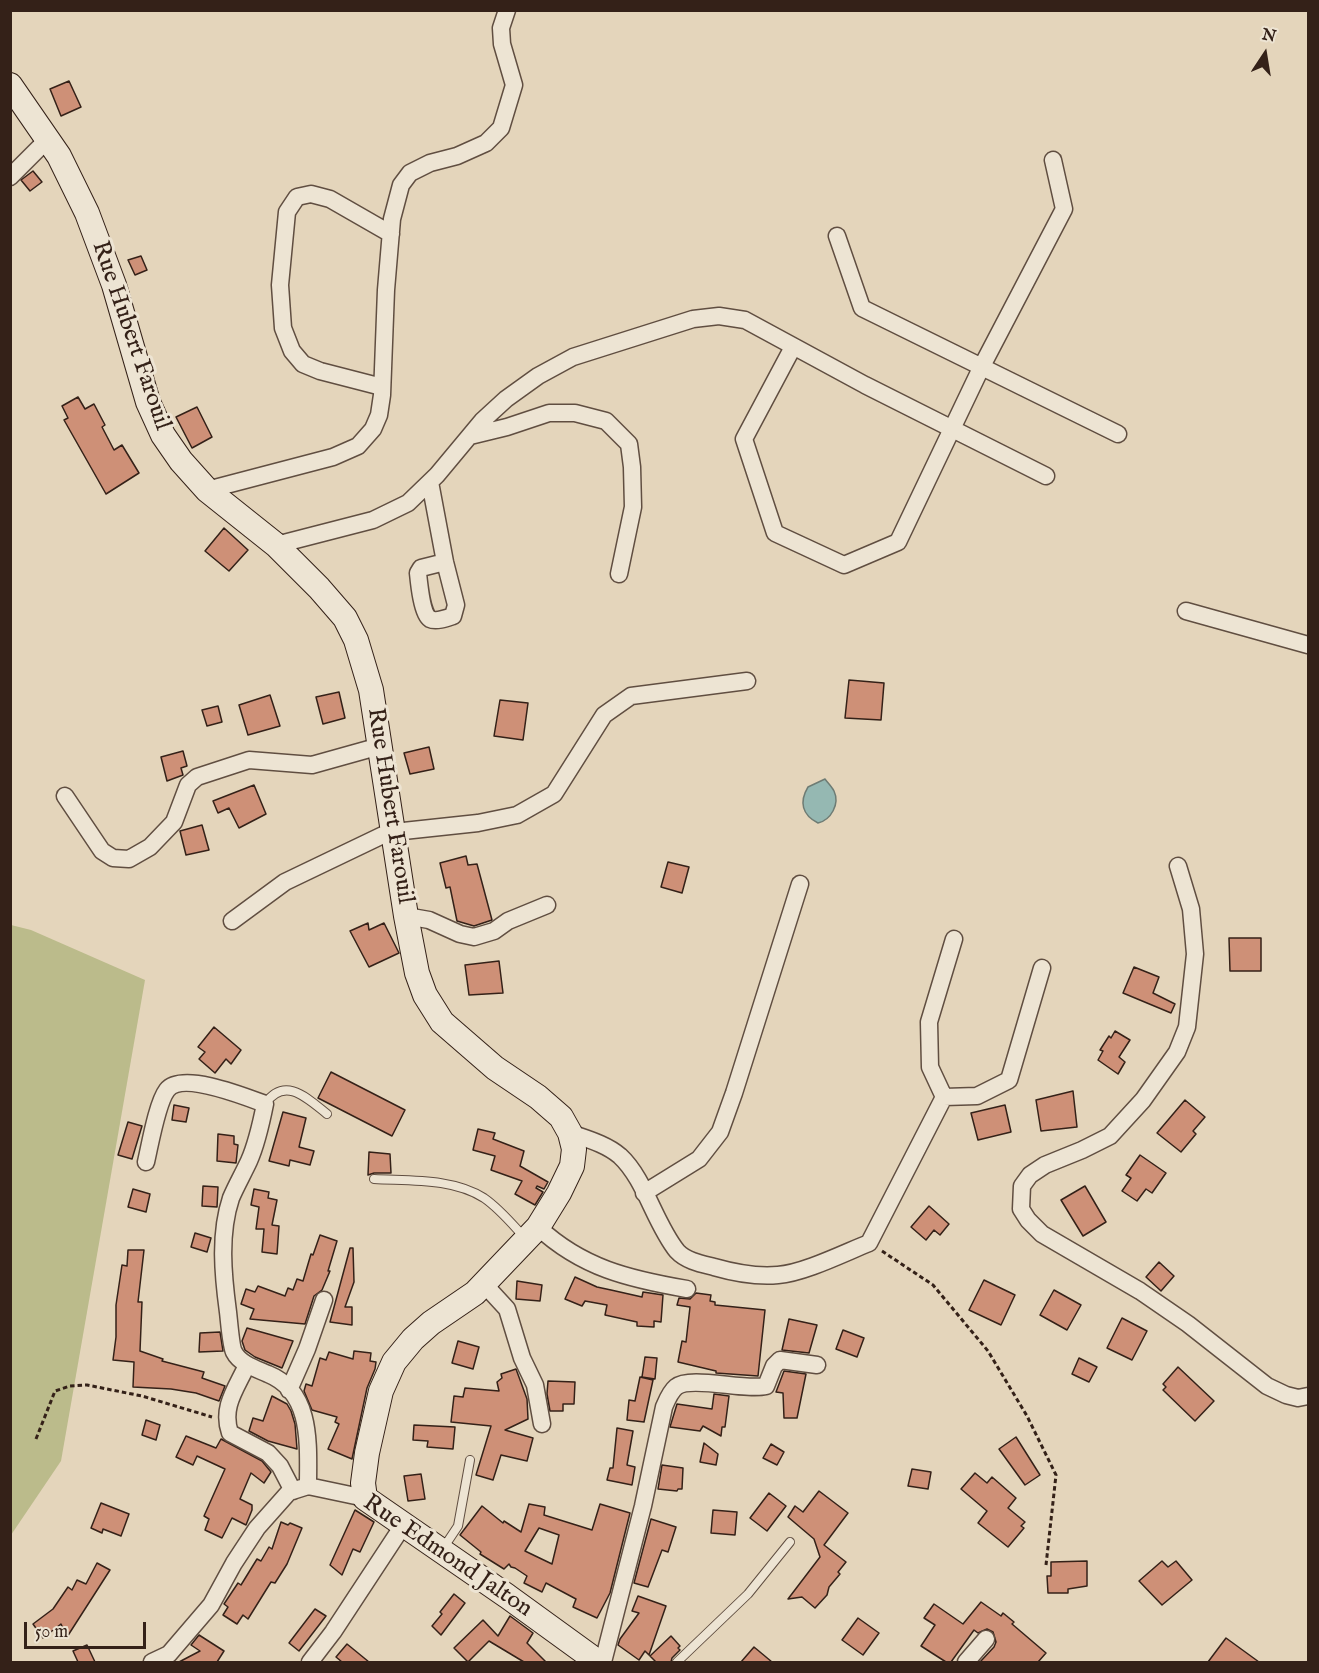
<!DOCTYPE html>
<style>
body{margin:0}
#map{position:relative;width:1319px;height:1673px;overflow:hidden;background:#e4d5bb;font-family:"IM FELL English",serif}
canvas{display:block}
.frame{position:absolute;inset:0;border:12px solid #342118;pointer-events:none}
.north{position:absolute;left:1235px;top:24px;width:60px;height:60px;-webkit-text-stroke:4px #ede4d3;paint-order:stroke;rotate:12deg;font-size:16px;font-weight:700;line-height:24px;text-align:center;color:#342118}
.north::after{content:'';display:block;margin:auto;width:21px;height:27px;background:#342118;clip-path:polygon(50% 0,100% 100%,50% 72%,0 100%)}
.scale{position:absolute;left:24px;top:1622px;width:122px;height:27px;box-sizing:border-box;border:3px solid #342118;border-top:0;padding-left:8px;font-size:18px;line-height:21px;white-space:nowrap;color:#342118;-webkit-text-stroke:4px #ede4d3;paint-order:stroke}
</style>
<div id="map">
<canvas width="1319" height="1673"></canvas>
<div class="frame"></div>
<div class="north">N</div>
<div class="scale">50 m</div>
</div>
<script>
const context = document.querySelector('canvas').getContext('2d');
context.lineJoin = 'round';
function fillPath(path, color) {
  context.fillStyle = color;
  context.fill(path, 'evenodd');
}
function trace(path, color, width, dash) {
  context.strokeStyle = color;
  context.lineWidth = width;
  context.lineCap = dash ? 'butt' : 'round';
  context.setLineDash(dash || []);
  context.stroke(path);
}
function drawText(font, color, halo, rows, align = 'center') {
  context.font = font + ' "IM FELL English",serif';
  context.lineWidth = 6;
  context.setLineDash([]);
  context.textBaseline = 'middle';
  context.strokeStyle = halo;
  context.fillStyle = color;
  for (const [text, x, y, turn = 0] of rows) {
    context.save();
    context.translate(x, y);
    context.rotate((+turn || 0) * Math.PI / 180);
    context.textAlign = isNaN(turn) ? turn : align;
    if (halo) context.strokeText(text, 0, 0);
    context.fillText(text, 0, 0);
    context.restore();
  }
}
const green = new Path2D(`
 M11,925L31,930L145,980L61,1461L11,1535Z`);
const water = new Path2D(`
 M825,779C828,783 832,787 834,791C840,804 831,820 818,823C802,815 799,802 808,787Z`);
const building = new Path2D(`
 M69,81L81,107L61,116L50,89Z
 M33,171L42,182L30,191L21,180Z
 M141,256L147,270L135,275L128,260Z
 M78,397L85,409L94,404L105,425L102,427L114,450L122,445L139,473L106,494L64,420L68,418L62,406Z
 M197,407L212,437L192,448L176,417Z
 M224,528L248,550L229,571L205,551Z
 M849,680L884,683L881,720L845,718Z
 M339,692L345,718L323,724L316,697Z
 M270,695L280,726L248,735L239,705Z
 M500,700L528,703L523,740L494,736Z
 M218,706L222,722L207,726L202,710Z
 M429,747L434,769L410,774L404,753Z
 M183,751L187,766L181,768L183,775L167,781L161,757Z
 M254,785L266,814L239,828L229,808L218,813L213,801Z
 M202,825L209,850L186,855L180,831Z
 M466,856L468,865L477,864L492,920L474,926L457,921L450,887L446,888L440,863Z
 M668,862L689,867L682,893L661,887Z
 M368,923L369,930L384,923L399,953L369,967L350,931Z
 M1229,938H1261V971H1230Z
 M499,961L503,993L469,995L465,965Z
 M1134,967L1159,977L1153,993L1175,1004L1171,1013L1123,993Z
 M214,1027L241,1050L231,1064L226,1059L215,1073L199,1059L205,1052L198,1047Z
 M1115,1031L1130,1040L1119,1057L1125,1062L1118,1074L1098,1060L1103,1051L1100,1050L1109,1036L1111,1038Z
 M331,1072L405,1110L392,1136L318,1098Z
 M1073,1091L1077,1127L1041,1131L1036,1100Z
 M1185,1100L1205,1117L1193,1131L1196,1134L1181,1152L1157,1133Z
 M174,1105L189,1108L186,1122L172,1120Z
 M1005,1105L1011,1132L978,1140L971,1113Z
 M283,1112L306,1118L299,1147L314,1151L310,1165L290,1160L289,1166L269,1161Z
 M128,1122L142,1126L132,1159L118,1155Z
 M478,1129L495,1133L493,1139L524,1151L520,1166L548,1182L544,1189L537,1186L536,1188L543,1192L535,1205L515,1194L522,1181L491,1170L495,1156L473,1150Z
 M218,1134L234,1136V1144L238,1145L236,1163L217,1161Z
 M369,1152L390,1154L391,1173H374L368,1175Z
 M1140,1155L1166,1173L1152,1193L1146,1189L1137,1201L1122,1191L1131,1178L1126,1175Z
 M203,1186L218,1187L217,1207L202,1206Z
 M1085,1186L1106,1222L1083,1236L1061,1200Z
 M133,1189L150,1194L146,1212L128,1207Z
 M254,1189L269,1192L268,1198L277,1200L272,1225L279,1226L277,1254L262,1252L264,1229H256L259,1207L251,1205Z
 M929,1206L949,1224L940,1235L934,1230L926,1240L911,1227Z
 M195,1233L211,1238L207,1252L191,1247Z
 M320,1235L337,1241L328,1271H330L322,1290L314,1296L305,1324L250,1319L254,1309L241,1304L246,1289L255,1292L258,1286L285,1296L288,1288L293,1290L297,1279L303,1281L311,1254L313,1255Z
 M350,1248H353L354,1282L345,1307H352V1325L330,1322Z
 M128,1250H144L138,1302H142L140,1351L163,1359L162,1361L204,1372L202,1378L225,1386L219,1401L196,1393L171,1389L133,1387L134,1362L113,1360L116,1337V1305L122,1265L127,1266Z
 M1159,1262L1174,1276L1161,1291L1146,1277Z
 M575,1277L597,1287L611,1290L642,1297L643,1292L663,1295L661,1322L654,1321V1327L637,1326V1322L605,1315L607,1305L585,1301L582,1306L565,1299Z
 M984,1280L1015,1295L1001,1325L969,1310Z
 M517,1281L542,1285L540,1301L516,1299Z
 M1054,1290L1081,1305L1067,1330L1040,1315Z
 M696,1293L711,1295L710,1301L715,1302V1305L765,1310L758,1376L716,1373V1371L678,1362L682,1341L686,1342L690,1307L677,1305L679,1298L690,1299Z
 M1122,1318L1147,1331L1132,1360L1107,1348Z
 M789,1319L817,1325L809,1353L782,1350Z
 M247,1328L293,1341L282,1368L255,1357L245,1350L242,1341Z
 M843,1330L864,1338L857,1357L836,1349Z
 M220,1332L223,1351L199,1352L200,1333Z
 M458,1341L479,1347L473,1369L452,1363Z
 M354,1351L371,1353L370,1361L376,1362L375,1369L367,1388L352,1459L328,1449L339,1424L335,1422L337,1417L312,1410L304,1391L306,1384L312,1386L320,1358L326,1360L329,1352L353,1359Z
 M645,1357L657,1358L655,1379L642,1377Z
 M1079,1358L1097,1367L1089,1382L1072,1374Z
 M1178,1367L1214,1401L1195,1421L1163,1390L1166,1387L1163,1384Z
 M516,1369L527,1399L528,1419L505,1430L533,1438L527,1461L501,1455L493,1480L476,1475L491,1426L451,1422L454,1396L463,1397L465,1388L499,1391L497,1382L502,1378L501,1374Z
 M784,1371L806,1374L797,1418H784L783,1393L776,1392Z
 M640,1377L653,1380L644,1422L627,1420L629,1400L635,1401Z
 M548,1381L575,1382L574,1404H563V1411H550L547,1394Z
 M714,1394L729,1396L725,1427H722L721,1436L703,1426L700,1431L670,1427L677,1404L712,1409Z
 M272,1396L287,1404L291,1411L295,1424L297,1449L268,1441L249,1431L253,1418L263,1421Z
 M146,1420L160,1425L156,1440L142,1435Z
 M414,1425L455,1427L453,1449L427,1447L428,1441L413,1440Z
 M617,1428L633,1431L627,1465L635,1467L632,1485L607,1480L610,1468H613Z
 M186,1436L216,1448L221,1439L262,1461L271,1472L264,1483L251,1473L240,1499L252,1505V1510L246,1525L232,1518L222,1538L205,1530L209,1519L204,1516L225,1469L197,1456L193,1465L176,1457Z
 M1016,1437L1040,1475L1025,1485L999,1449Z
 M704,1443L718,1454L716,1465L700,1462Z
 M771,1444L784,1452L777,1465L763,1458Z
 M662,1465L683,1468L682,1489H678L677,1491L658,1489Z
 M912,1469L931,1472L928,1489L908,1486Z
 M975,1473L987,1483L992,1477L1016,1498L1008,1508L1025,1522L1021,1526L1024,1528L1008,1547L978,1523L987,1511L961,1489Z
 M421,1474L425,1499L408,1501L404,1476Z
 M819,1491L848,1513L824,1545L846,1562L838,1572L840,1574L829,1587L827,1595L815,1608L802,1597L788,1599L820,1557L814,1539L788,1517L795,1506L803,1512Z
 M769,1493L786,1506L767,1531L750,1518Z
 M101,1503L129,1514L121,1536L103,1529L102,1533L91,1528Z
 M529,1504L545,1507L544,1515L592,1530L600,1504L630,1513L610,1593L597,1618L573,1607L576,1599L546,1583L542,1592L524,1583L527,1576L515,1568L511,1567L509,1564L504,1569L480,1554L481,1552L460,1535L482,1506L503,1523L504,1521L521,1532ZM539,1528L559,1535L552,1564L525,1551Z
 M355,1510L374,1522L360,1552L353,1549L342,1575L330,1565Z
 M713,1510L737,1512L735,1535L711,1533Z
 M651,1519L676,1527L668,1552L662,1550L648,1587L634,1583Z
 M281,1522L288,1525L290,1523L302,1528L287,1564L275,1583L271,1582L248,1619L243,1615L237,1624L223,1615L228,1607L224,1604L238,1583L241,1585L257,1559L261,1561L269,1547L272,1549Z
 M1087,1561V1586L1068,1589V1593H1048L1047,1576H1051V1562Z
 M1162,1561L1168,1567L1176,1561L1192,1580L1162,1605L1139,1581Z
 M97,1563L110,1570L67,1637L61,1624L43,1638L33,1624L53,1609L68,1587L72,1590L77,1580L86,1584Z
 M454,1594L465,1603L441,1635L432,1626L442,1614L440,1612Z
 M638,1596L666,1606L649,1655L645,1651L639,1660L618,1645L620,1639L639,1613L632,1611Z
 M981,1602L1001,1616L1003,1613L1014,1622L1012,1624L1046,1653L1038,1662H980L994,1647L996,1642L993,1632L987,1629L978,1633L974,1630L951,1662H946L921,1646L935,1625L924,1618L934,1604L963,1624Z
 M315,1609L326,1616L299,1651L289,1643Z
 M510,1616L533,1633L527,1643L546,1662H524L489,1641L468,1662L454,1648L483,1620L498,1636Z
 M858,1618L879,1633L863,1655L842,1640Z
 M199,1635L224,1651L217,1662H179L200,1651L191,1645Z
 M671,1636L680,1646L678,1648L680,1650L672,1658L671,1662H656L650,1656Z
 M1226,1638L1259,1662H1208Z
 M347,1644L369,1662H342L336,1657Z
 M87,1645L95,1662H78L73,1651Z
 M754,1647L772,1662H741Z`);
const path = new Path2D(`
 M882,1251L933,1285L988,1351L1027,1416L1056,1475L1046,1565
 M36,1439L55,1391L70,1386L87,1385L142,1396L212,1417`);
const lane = new Path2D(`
 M265,1104C285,1075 308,1099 327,1114
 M374,1179C410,1181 453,1178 484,1198C500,1209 512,1224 525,1238
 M442,1550L458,1526L470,1460
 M677,1662L748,1594L790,1542`);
const street = new Path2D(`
 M10,177L48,139
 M837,236L862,308L1118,434
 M793,347L744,439L775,533L844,565L898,542L982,366L1064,209L1053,160
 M382,387L320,371L303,364L292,351L283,328L280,285L287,212L297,197L311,194L330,199L391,234
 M470,436L507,427L549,413H575L606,421L629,444L632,467L633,507L619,574
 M430,482L445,562L456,605L453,616C447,618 436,622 430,619C422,614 419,583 418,573L421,568L445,562
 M207,490L333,457L358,446L373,429L379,415L382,395L386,290L392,219L401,185L410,173L430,163L457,156L486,143L501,128L514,85L502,44L501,28L507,10
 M276,545L373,520L408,503L437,475L482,421L506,399L538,376L573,357L693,319L719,316L745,320L865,385L1046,476
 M1186,611L1308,645
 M65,796L102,851L113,858L129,859L150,847L174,822L188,785L197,777L249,760L312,765L380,746
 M1178,866L1191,909L1195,954L1187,1027L1177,1052L1143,1100L1110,1136L1082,1150L1045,1165L1030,1175L1022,1186L1021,1209L1028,1220L1042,1234L1140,1291L1188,1324L1267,1386L1286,1395L1298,1398L1308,1396
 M406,916L429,920L460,934L474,937L494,931L508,921L547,905
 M232,921L285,882L383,835L394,832L478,823L517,815L554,794L604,715L631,696L747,681
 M954,939L929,1022L930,1067L944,1097L977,1096L1009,1080L1042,968
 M570,1133C587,1139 606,1144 620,1156C645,1179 655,1224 677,1251C686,1261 702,1264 714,1267C735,1273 757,1277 778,1275C804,1273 844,1253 869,1243L944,1097
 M146,1162C150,1145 157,1103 167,1090C182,1071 246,1097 265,1104C261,1124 257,1143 249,1161C243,1174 236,1186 231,1198C219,1234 223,1275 228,1312C229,1320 231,1347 234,1352C240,1364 257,1369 268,1374C313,1392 308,1446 308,1486
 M644,1193L699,1159L720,1132L734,1093L800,884
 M538,1227C582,1268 629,1279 687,1289
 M484,1284L507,1309L522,1358L535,1385L542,1424
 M247,1365C236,1389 221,1407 230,1433L268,1453L280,1466L293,1491
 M289,1390L307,1349L324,1300
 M152,1662L169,1654L211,1605L234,1563L257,1528L289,1492L308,1486L365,1498
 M310,1662L333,1632L404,1524
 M603,1662L643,1506L664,1407C667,1400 670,1392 676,1387C690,1375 744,1391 766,1386L774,1366L780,1360L817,1365
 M966,1662L986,1639`);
const secondary = new Path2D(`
 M10,85L59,156L87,213L114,285L148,402L163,435L181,461L207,490L276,545L319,588L345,618L356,640L371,690L406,916L417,973L425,995L442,1022L495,1068L538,1097L561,1117L570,1133L574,1149L572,1166L559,1193L538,1227L475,1293L431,1323L413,1339L394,1362L381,1391L367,1453L363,1483L365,1498L507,1596L598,1662`);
const streetNames = [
 ["Rue Hubert Farouil",130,336,71],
 ["Rue Hubert Farouil",389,806,81],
 ["Rue Edmond Jalton",447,1557,34]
];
fillPath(green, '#bbbb8b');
fillPath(water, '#95b8b2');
trace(water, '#6e7c74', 1.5);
fillPath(building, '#ce9077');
trace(building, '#342118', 1.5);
trace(lane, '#604e41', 10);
trace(street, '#604e41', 19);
trace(secondary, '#342118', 26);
trace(path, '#342118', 3, [4.5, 3]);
trace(lane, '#ede4d3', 8);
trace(street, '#ede4d3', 16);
trace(secondary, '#ede4d3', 24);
drawText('24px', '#342118', '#ede4d3', streetNames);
</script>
